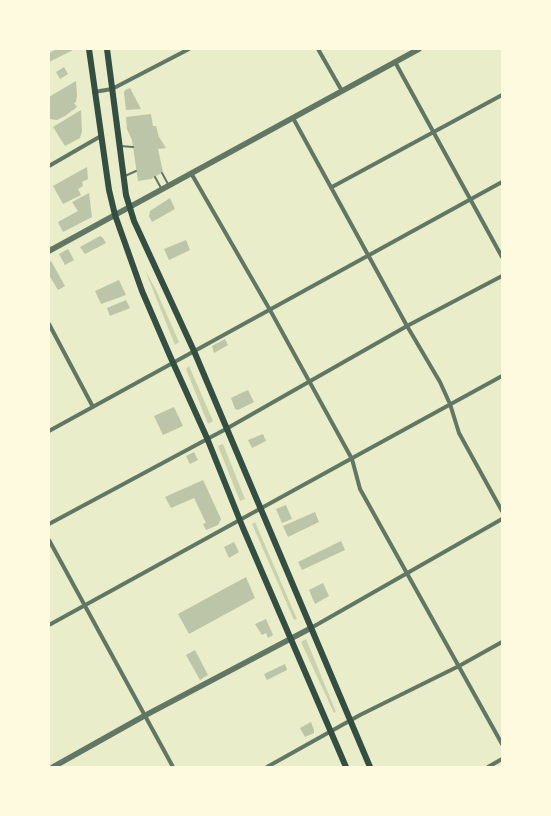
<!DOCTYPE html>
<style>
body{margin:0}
#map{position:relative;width:551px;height:816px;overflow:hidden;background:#e9edc9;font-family:"Times New Roman",serif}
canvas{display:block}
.frame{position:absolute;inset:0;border:50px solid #fefae0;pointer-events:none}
</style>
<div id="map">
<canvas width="551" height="816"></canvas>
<div class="frame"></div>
</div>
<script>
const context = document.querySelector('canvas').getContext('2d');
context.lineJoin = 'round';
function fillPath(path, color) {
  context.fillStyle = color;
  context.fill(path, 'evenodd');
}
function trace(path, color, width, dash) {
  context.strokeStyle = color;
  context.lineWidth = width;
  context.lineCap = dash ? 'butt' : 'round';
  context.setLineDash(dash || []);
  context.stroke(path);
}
const green = new Path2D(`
 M145,270L155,288L179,342L175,345Z
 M189,366L213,421L208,424L186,369Z
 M223,444L245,499L240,501L218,446Z
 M255,522L297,619L294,620L252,524Z
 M306,639L336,712L334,713L301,642Z`);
const building = new Path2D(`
 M57,49H75L49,62V53Z
 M64,67L68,74L60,79L56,72Z
 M76,81L77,95L76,102L74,103L77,107L65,116L57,120L50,119L49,97Z
 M130,88L141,109L126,110L124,93L125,90Z
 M81,110L82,132L80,138L65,146L53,127Z
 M151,114L153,126H156L159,137L166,148L158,149L163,172L151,179L138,181L132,140L127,129L126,117Z
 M87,167L88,179L82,182L83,186L78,189L81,195L63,204L53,186Z
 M89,193L92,217L63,232L58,222L78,211L72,202Z
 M170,198L175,209L152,222L149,216L150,211Z
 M100,236L103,238L106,243L85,254L80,247Z
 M186,240L190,250L169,260L164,249Z
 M68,249L74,260L65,265L59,254Z
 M51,261L65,286L58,290L49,275V262Z
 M119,280L126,295L101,304L95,291Z
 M126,300L130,308L110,316L107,308Z
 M225,339L228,345L214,353L212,346Z
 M248,390L254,402L238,410L235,409L231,398Z
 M174,407L183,426L163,435L154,416Z
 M263,434L266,441L252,448L248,440Z
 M194,452L198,460L190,464L186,456Z
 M203,480L221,519L218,525L206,530L203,524L206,523L194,498L171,508L165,497Z
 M286,505L292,519L282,523L276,509Z
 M315,512L319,522L288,537L283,526Z
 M341,541L345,550L302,570L298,562Z
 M234,542L239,552L229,558L224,547Z
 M246,577L255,598L189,634L178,614Z
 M323,583L329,596L315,604L309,590Z
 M266,619L273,635L268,638L266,633L262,635L255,624Z
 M195,650L208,675L200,680L186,655Z
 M285,664L287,670L267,680L264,674Z
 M311,722L314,730V733L305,737L300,728Z`);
const service = new Path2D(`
 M120,146L133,147
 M162,173L168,184
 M125,176L136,171
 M155,177L161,188`);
const minor = new Path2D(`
 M318,49L342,91
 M395,62L502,257
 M94,92L112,89L189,49
 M293,118L407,326L440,382L450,404L459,433L502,511
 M49,166L101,136
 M191,173L270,310L352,459L360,489L502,744
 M332,187L502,95
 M49,324L93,407
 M49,431L502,182
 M49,524L226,429L407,326L502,276
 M49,540L173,767
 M49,625C200,541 351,459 502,376
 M311,628L502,519
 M267,767L360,715L459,666L502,642
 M488,767L502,759`);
const tertiary = new Path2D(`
 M49,251L419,49
 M53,767L144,716L311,628`);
const secondary = new Path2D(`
 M89,49L109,190L115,215L142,291L170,356L207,438L243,528L346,767
 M107,49L126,195L134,221L194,351L370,767`);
fillPath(green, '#cad2ad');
fillPath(building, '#bcc5a7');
trace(service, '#617663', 2);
trace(minor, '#617663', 4);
trace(tertiary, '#617663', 5.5);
trace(secondary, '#344e41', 6);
</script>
